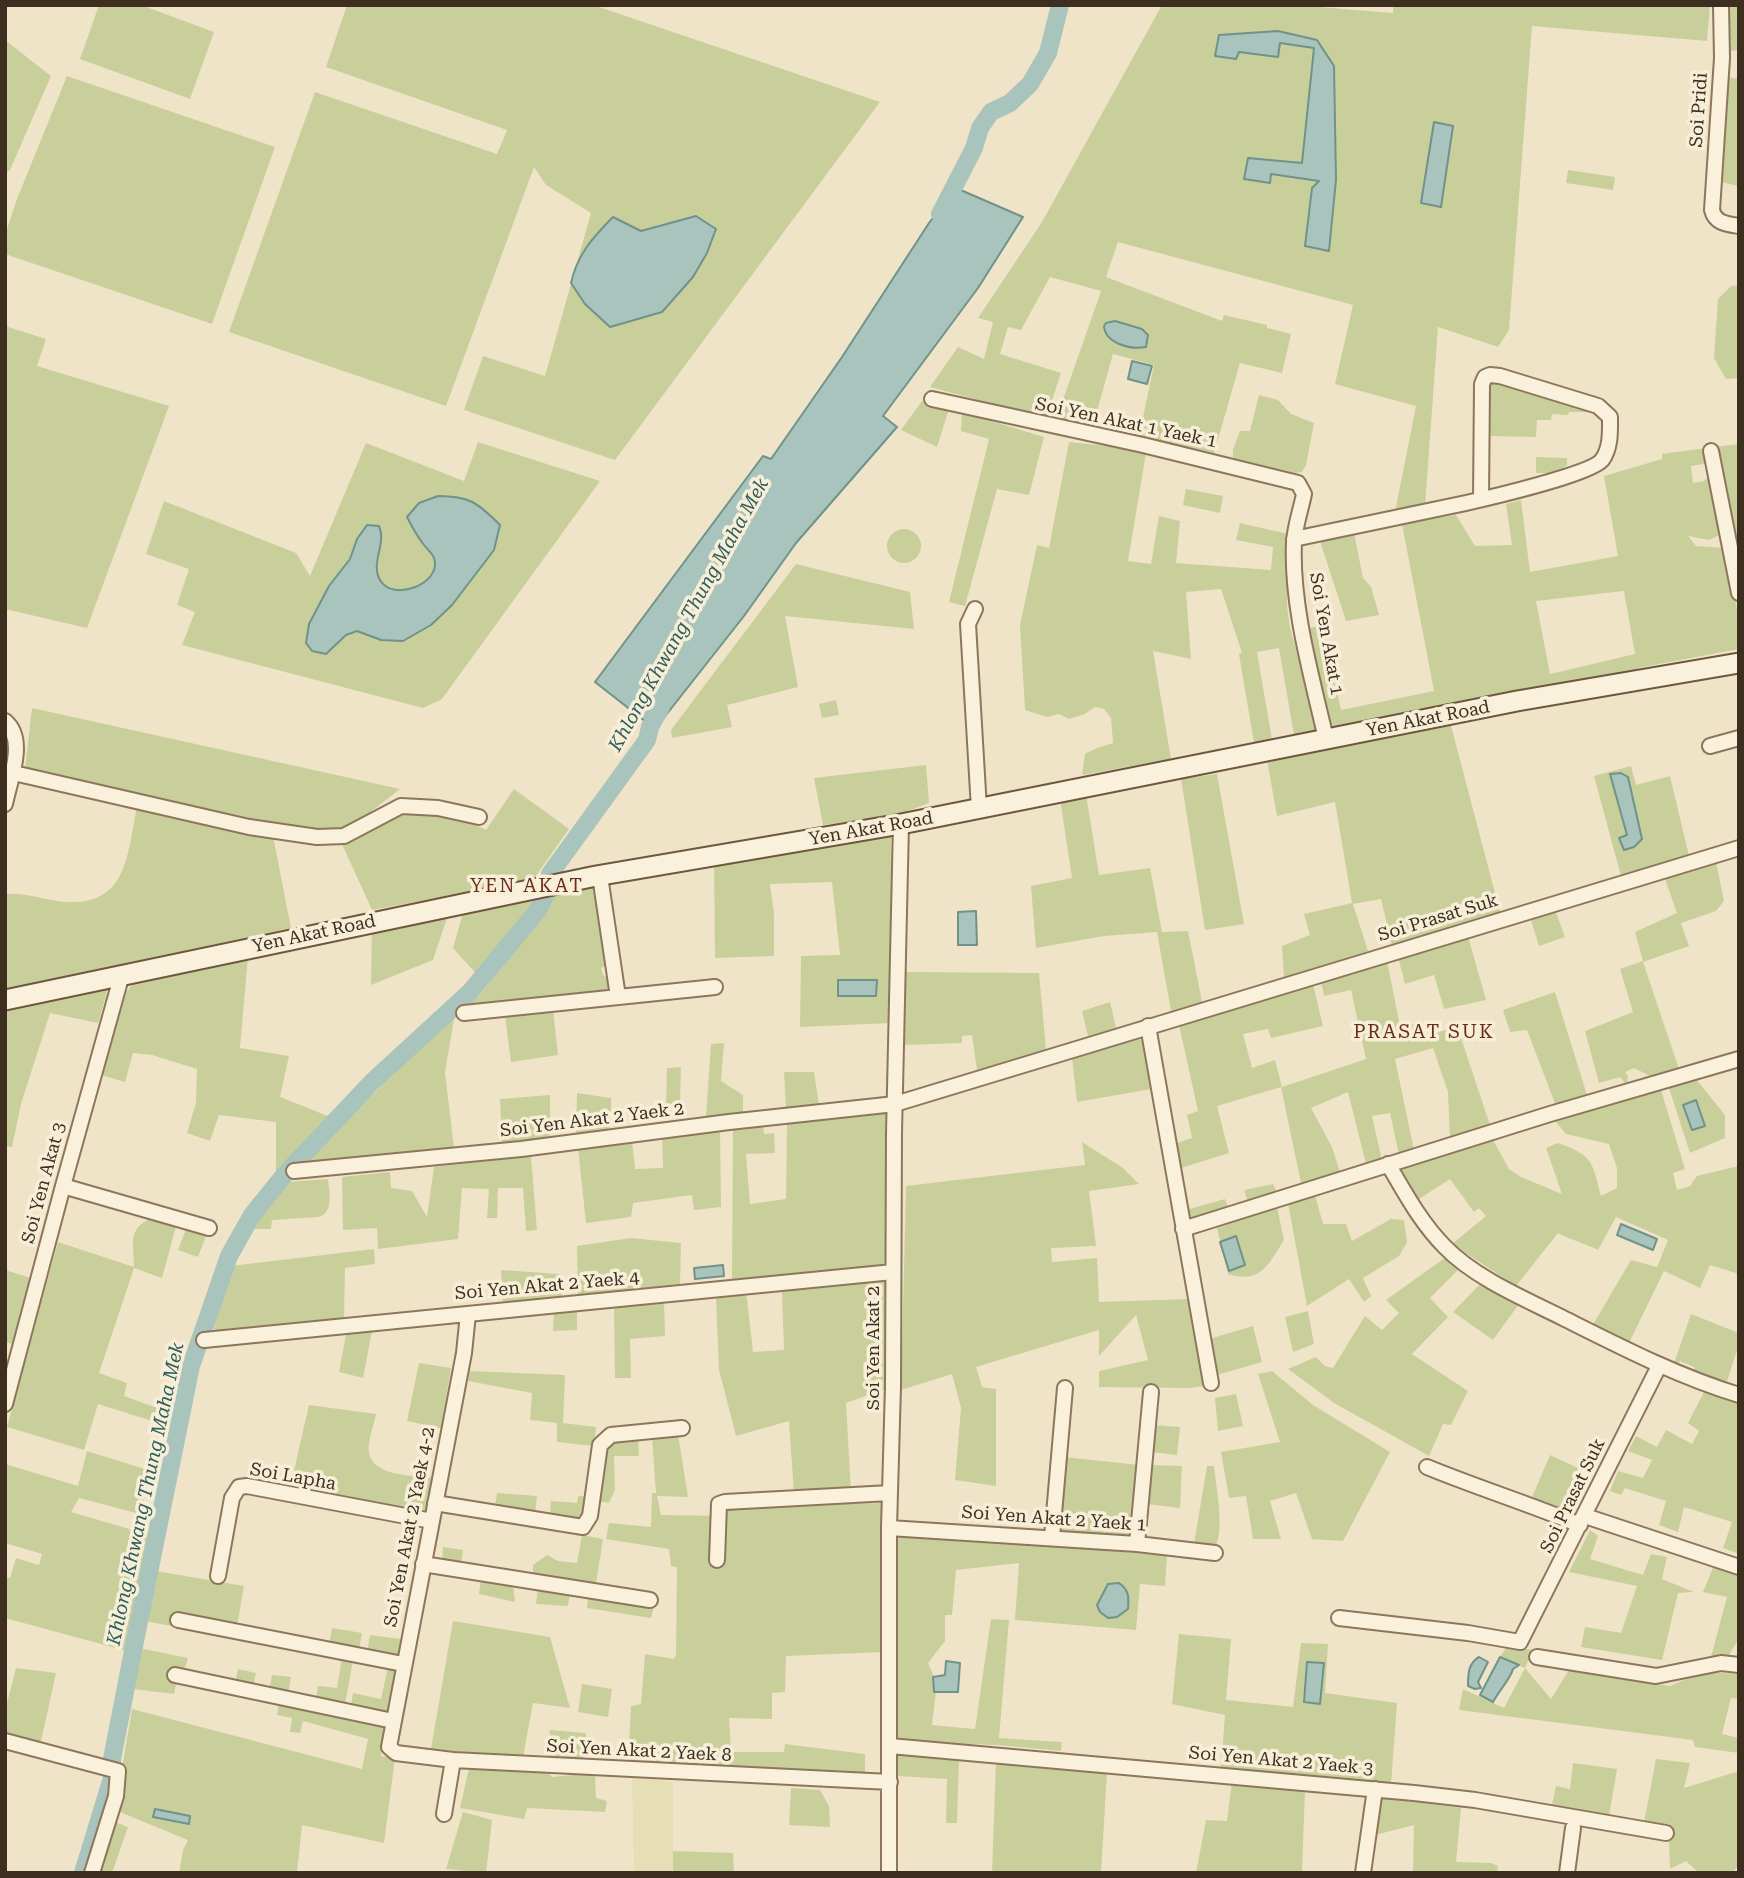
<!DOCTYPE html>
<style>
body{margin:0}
#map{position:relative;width:1744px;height:1878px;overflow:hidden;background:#f0e4c8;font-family:"Roboto Serif",serif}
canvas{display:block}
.frame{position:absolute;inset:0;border:7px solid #3d2e20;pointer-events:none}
</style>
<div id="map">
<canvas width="1744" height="1878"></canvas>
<div class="frame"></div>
</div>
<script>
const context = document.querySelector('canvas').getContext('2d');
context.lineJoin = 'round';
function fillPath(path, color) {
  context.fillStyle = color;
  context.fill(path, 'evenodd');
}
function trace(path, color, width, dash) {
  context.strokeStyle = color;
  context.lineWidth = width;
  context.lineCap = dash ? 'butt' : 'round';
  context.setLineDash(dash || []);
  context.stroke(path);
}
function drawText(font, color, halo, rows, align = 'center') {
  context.font = font + ' "Roboto Serif",serif';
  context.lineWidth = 7;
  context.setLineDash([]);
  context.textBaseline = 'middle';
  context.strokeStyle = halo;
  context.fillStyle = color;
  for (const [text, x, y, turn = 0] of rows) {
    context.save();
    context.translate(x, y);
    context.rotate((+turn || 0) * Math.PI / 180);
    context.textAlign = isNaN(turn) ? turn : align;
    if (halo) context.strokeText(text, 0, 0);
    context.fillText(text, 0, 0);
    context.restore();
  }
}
const farmland = new Path2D(`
 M632,1777L673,1782V1873H634Z`);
const green = new Path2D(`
 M99,5H141L214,32L190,99L80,59Z
 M347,5H593L880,102L615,460L464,410L483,356L545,376L591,213L546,185L534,167L446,406L229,332L315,92L497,154L507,130L326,67Z
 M1162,5H1294L1393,13V5H1710L1707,41L1532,26L1509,330L1498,347L1438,327L1425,506L1395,512L1416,406L1335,384L1353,305L1118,242L1106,277L1222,321L1224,315L1267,325V328L1291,334L1282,373L1240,363L1214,453L1139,436L1154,365L1113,354L1092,429L1056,420L1101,291L1050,277L1021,330L1008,327L1000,354L1061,373L1046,418L930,387L958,347L984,359L993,322L978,318L1042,222Z
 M1739,6V50L1729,51L1730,7Z
 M5,40L51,76L10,170L5,173Z
 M67,76L275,147L212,324L5,254V235L17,199Z
 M1727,77L1739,79V186L1720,182Z
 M1568,170L1615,177L1613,190L1566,183Z
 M1739,285V378L1726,379L1714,358L1718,299L1731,286Z
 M5,326L46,339L37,366L169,406L87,628L5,609Z
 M1496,380L1537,395L1597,412H1569L1568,415L1552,414L1551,420H1537L1536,437L1488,436V385Z
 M1259,395L1278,400L1291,414L1314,423L1306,465L1302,472L1295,473L1233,458V450L1240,431H1250Z
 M922,401L949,409L937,447L901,430Z
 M962,412L1044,437L1029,495L997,489L965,606L949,602L989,439L961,431Z
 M478,442L600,481L442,699L423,708L182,645L195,612L177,605L189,569L146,554L164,501L296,553L310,576L366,443L464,481Z
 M1069,442L1117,447L1146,453L1128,561L1151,564L1159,516L1180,521L1176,563L1271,570L1273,547L1236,540L1240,523L1288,534L1285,548L1288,571L1287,606L1290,628L1319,730L1294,735L1279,648L1257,652L1272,740L1254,743L1239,654L1242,653L1221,589L1186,592L1191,659L1153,651L1171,759L1082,775L1085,754L1097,748L1113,743L1111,718L1104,709L1095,707L1085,714L1069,719L1059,714L1047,717L1025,710L1020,625L1037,545L1049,548Z
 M1739,444V539L1732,537L1713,447Z
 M1706,448L1709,463L1691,466L1693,483L1704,481L1711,474L1722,534L1709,540L1688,536L1696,546L1725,548L1739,620V649L1638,668V673L1330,729L1310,628L1323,625L1341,710L1434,691L1402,524L1456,515L1475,546L1512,545L1506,504L1521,500L1530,572L1618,556L1604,476L1662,459V454ZM1624,591L1635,654L1550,674L1536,601Z
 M1536,457L1567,458V465L1556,473H1536Z
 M1186,489L1223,496L1220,513L1183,505Z
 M887 546a17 17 0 1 1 34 0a17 17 0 1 1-34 0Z
 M1354,533L1363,578L1371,587L1379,615L1346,621L1320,541Z
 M796,564L910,592L914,629L785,616L798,687L727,705L732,727L672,738L671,730Z
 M836,700L839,715L822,718L819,704Z
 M32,708L400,789L346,831L328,836L25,769Z
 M1449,718L1500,912L1392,946L1381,899L1353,904L1368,951L1284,977L1282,946L1310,935L1304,914L1352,903L1335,802L1277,816L1267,760Z
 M926,765L929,803L897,815L823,825L814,778Z
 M1631,766L1636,785L1670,776L1689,856L1621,876L1594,776ZM1621,773L1628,777L1641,839L1627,835L1610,775Z
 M1217,774L1244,924L1205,930L1181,779Z
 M514,789L569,829L533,880L372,910L341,842C359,833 377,822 395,815C421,805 463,819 486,830Z
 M1086,794L1099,875L1150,868L1162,932L1188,931L1202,1002L1171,1011L1157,932L1104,936L1036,948L1031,886L1072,878L1060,799Z
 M137,807L273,836L291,928L5,989V894C25,892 45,900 65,902C128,906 127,854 137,807Z
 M891,831L893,955L890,1023L800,1027L801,956L840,955L832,882L770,884L774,914V956L715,958L714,861Z
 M1716,861L1724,901L1716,911L1681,923L1689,946L1643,962L1679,1069L1652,1077L1634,1068L1625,1072L1628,1076L1627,1085L1620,1077L1599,1083L1585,1031L1633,1012L1620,969L1643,961L1635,932L1677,913L1664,876Z
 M590,885L596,890L606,965L601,968L603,975L609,979V990L468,1004L480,995L560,889Z
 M542,891L536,907L479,977L453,948L465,906Z
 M450,909L433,960L371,985L372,926Z
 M1555,910L1565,937L1539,946L1530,917Z
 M1468,936L1486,1000L1444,1009L1434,975L1405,984L1398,957Z
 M248,956L240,1048L289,1056L280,1097L328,1116L276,1175V1122L219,1115L210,1141L187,1133L196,1103L197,1069L152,1055L133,1053L125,1082L101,1075L127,991L132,985L201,970Z
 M1387,961L1400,1026L1415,1024L1419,1039L1457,1026L1491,1128L1450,1140L1448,1092L1433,1048L1395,1059L1414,1150L1399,1155L1390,1113L1372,1116L1382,1160L1366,1164L1348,1092L1311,1108L1332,1147L1340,1172L1301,1183L1281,1087L1217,1106L1229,1153L1178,1169L1174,1144L1192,1138L1187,1115L1198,1111L1179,1025L1313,984L1323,1026L1271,1038L1268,1029L1243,1034L1252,1068L1275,1060L1282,1087L1366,1059L1351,990L1324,996L1321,981Z
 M905,972L1039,973L1046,1050L977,1070L972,1035L962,1036V1043L905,1045Z
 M110,982L98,1023L50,1013L21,1104L12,1147L5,1146V1006Z
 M1555,992L1587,1095L1556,1106L1527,1030L1510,1032L1503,1010Z
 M1110,1002L1116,1028L1088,1036L1082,1011Z
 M553,1010L558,1055L511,1062L505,1016Z
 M454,1019L445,1072L454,1148L303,1164L448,1020Z
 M1139,1039L1143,1041L1151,1089L1077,1102L1072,1058Z
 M724,1043L721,1081L743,1095V1113L706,1117L711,1044Z
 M681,1067L680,1105L666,1106L667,1068Z
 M784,1072H814L819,1105L786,1108Z
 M1696,1079L1725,1115V1138L1690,1153L1669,1088Z
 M1661,1090L1685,1169L1673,1173L1677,1190L1690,1186L1697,1176L1739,1166V1274L1710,1265L1700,1288L1664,1271L1628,1345L1591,1328L1631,1260L1657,1267L1668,1240L1616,1217L1598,1250C1584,1243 1571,1240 1558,1233L1516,1286L1452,1244L1486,1216L1479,1208L1474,1212L1450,1179L1416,1201L1399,1166L1493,1140L1509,1169L1521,1177L1562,1194L1546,1148L1558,1143C1594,1156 1592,1162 1601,1196L1617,1188V1168L1609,1144L1566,1134L1555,1121Z
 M577,1093L611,1098V1125L608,1131L576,1134Z
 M550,1095V1137L502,1143L500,1099Z
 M887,1113V1261L883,1267L732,1281L733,1128L763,1125L764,1134L774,1133L775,1153L746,1154L750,1204L786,1199L787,1123Z
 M720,1129L721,1207L694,1210L692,1195L633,1203L631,1217L586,1223L578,1148L632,1140L635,1169L663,1168L662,1135Z
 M1082,1142L1123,1168L1139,1184L1089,1191L1096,1246L1051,1248L1052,1262L1097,1258L1099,1302L1189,1299L1205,1386L1189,1388L1099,1387V1371L1148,1360L1136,1315L1099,1356V1330L976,1367L982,1387L996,1389V1486L955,1480L961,1408L952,1374L901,1390L906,1186L1085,1165Z
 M531,1156L537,1230L526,1231L523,1188H498L497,1218H487L489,1189L462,1188L458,1239L378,1249L377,1228L343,1230L342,1177L390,1172L391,1188L412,1191L427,1217L434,1167Z
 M328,1179C329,1192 334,1212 319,1217L272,1220L271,1229H247L262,1208L287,1182Z
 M1273,1184L1277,1192L1248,1202L1244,1190Z
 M1315,1195L1323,1224H1346L1352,1241L1391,1219L1404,1220L1407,1242L1399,1256L1363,1278L1371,1296L1364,1302L1349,1279L1307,1306L1288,1203Z
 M1225,1199L1229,1209L1196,1220L1187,1217L1186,1210Z
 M1277,1207L1284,1240C1268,1265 1261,1284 1228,1274L1217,1228Z
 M153,1217L176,1226L162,1278L134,1268L99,1373L127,1383L124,1396L174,1414L171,1427L98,1404L84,1450L7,1427L58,1242L134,1267C134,1242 126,1230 153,1217Z
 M186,1229L206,1236L198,1257L178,1250Z
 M631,1238L681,1243L680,1284L578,1295L577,1246Z
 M374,1249L375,1264L345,1268L344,1319L213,1333L231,1266Z
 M1446,1257L1462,1266L1430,1298L1448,1317L1412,1354L1468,1391L1451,1425L1443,1424L1429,1456L1334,1403L1288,1369L1316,1357L1325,1366L1333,1368L1365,1316L1382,1330L1399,1313L1386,1300Z
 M5,1270L31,1278L16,1345L5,1342Z
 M501,1270L559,1274L562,1297L503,1303Z
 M885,1278V1389L846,1403L851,1492L794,1494L789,1421L736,1436L719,1370L716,1298L745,1295L747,1298L753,1352L784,1350L782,1292Z
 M1482,1282L1519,1304L1493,1340L1453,1312Z
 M664,1303L665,1336L630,1339L631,1378H615L614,1307Z
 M577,1308V1330L553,1331L554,1311Z
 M1308,1311L1314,1344L1293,1352L1285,1317Z
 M1691,1314L1739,1333V1344L1727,1381L1697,1374L1694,1367L1680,1361L1673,1366Z
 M1253,1326L1262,1362L1217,1375L1209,1339Z
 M372,1331L363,1378L339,1372L346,1334Z
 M419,1363L451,1368L441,1428L407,1421Z
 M470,1371L565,1375L563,1423L596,1427L594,1446L557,1442V1423L530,1420L532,1393L468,1381Z
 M1272,1371L1313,1405L1390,1452L1343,1541L1312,1539L1296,1493L1270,1501L1281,1539H1253L1246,1496L1229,1498L1221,1452L1280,1442L1258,1374Z
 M1705,1390L1739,1400V1554L1723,1548L1732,1522L1684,1507L1678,1532L1659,1525L1666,1501L1625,1488L1621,1495L1610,1491L1618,1471L1643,1478L1652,1460L1628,1451L1636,1436L1657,1447L1666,1430L1692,1444L1699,1431L1688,1423Z
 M1236,1394L1243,1426L1218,1431L1215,1398Z
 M309,1405L376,1414C374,1425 367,1442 369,1453C374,1477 413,1475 432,1478L427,1511L290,1488Z
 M1154,1425L1180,1427L1177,1455L1151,1452Z
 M678,1434L688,1497L657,1496L661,1515L726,1516L727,1507L886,1503L883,1652L786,1656L785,1692L772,1693V1719L729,1718L731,1752H784L785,1744L865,1754V1776L628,1764L631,1706L641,1704L645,1654L674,1659L676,1654L677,1567L671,1566L669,1549L606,1539L609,1523L651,1527L652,1493H656L652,1437Z
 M638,1438L639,1456H614L615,1490L609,1503L597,1501L602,1450L610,1440Z
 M87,1451L151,1471L140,1514L79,1498L71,1512L150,1535L127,1651L5,1618V1577L10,1578L16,1558L39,1565L42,1554L5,1543V1464L78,1486Z
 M1550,1455L1578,1468L1562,1513L1530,1502Z
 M1064,1457L1139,1465L1134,1537L1058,1533Z
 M1150,1465L1182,1466L1180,1508L1146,1504Z
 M1207,1466H1214C1216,1486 1225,1531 1215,1547L1194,1544Z
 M497,1493L537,1496L535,1514L495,1507Z
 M578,1496H589L582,1522L550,1517L551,1501L577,1503Z
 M1590,1530L1598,1536L1590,1559L1643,1575L1651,1554L1667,1557L1662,1579L1694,1592L1678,1593L1662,1660L1581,1647L1585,1627L1621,1633L1637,1586L1569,1572Z
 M582,1535L603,1539L596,1584L533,1574V1565L547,1555L558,1561L577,1563Z
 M895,1535L1020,1542L1167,1556L1165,1586L1140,1584L1136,1630L1015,1620L1019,1563L956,1570L952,1615H945V1641L928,1663L937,1683L932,1725L975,1729L991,1619L1009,1620L999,1738L1062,1742L1061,1751L998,1745L897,1742Z
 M443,1547L463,1550L461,1565L442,1562Z
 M1715,1563L1739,1573V1638L1728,1657L1710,1661L1727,1597L1703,1592Z
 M156,1571L244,1586L237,1626L174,1613L171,1626L145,1621Z
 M481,1579L513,1584L515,1602L479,1594Z
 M538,1588L570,1593L568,1606L536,1604Z
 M588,1596L654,1607L651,1618L587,1608Z
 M453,1621L550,1637L570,1708L533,1703L523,1757L431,1749Z
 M332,1628L362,1633L359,1650L329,1644Z
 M1179,1634L1231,1639L1226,1700L1293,1707L1301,1643L1328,1644L1325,1693L1397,1703L1391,1785L1320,1776L1221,1769L1225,1715L1172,1704Z
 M370,1635L401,1639L399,1658L367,1652Z
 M1507,1646L1533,1650L1525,1668L1551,1699L1569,1670L1670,1686L1703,1672L1739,1674V1699L1731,1698L1722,1734L1739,1738V1753L1695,1747L1693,1740L1459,1710L1463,1689L1504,1708L1525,1668L1500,1657Z
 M139,1648L188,1658C185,1672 176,1680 174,1694L133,1689Z
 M342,1658L353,1660L345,1705L316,1699L318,1686L337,1688Z
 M388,1667L398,1669L390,1714L351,1706L353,1693L381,1699Z
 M16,1668L56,1673L40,1746L5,1738V1711Z
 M238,1669L256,1673L253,1686L235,1683Z
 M272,1675L291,1677L288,1694L269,1690Z
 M582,1684L612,1689L608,1717L578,1712Z
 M279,1703L384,1726L381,1756L395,1758L384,1843L302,1825L297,1873H179L183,1850L188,1840L115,1810L132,1709L362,1769L368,1739L303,1721L300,1733L290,1732L292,1718L277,1715Z
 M550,1730L586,1733L584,1760L548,1757Z
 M898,1753L959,1759L957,1823H946L947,1779L897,1776Z
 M1656,1759L1690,1763L1684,1788L1739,1771V1865L1732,1873H1699L1686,1861L1670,1869L1669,1839L1642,1833Z
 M996,1762L1107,1772L1101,1873L992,1871Z
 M1573,1763L1617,1769L1609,1816L1552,1805L1556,1786L1570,1789Z
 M470,1764L547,1770L552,1777L595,1773L596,1798L607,1801L605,1812L527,1808L524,1819L460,1808Z
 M1232,1781L1305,1789L1302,1873H1196L1206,1820L1227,1821Z
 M791,1788L820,1790L829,1806L830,1827L789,1825Z
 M1381,1797L1461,1808L1456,1862L1491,1863L1498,1866L1497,1873H1413L1414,1825L1375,1835Z
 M463,1812L492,1820L486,1873L446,1869Z
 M112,1821L128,1827L112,1873H97Z
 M673,1851L733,1853L734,1873H673Z`);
const water = new Path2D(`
 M1278,31L1317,40L1334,66L1336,180L1329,251L1305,246L1312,188L1319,181L1271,174L1270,183L1244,179L1248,158L1302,163L1314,48L1280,43L1278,57L1239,52L1236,59L1215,56L1219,35Z
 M1434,122L1453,126L1441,207L1421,203Z
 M956,188L1023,217L978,288L883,416L897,427L796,543L744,616L655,729L595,682L763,456L771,459L842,357L929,223Z
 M696,216L716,229L707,253L693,277L662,312L610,327L585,304L571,283C577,255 593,237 613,217L641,231Z
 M1115,321L1142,329L1148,335L1146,347C1130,350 1105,343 1104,326L1106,323Z
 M1132,361L1152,366L1147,384L1128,379Z
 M438,496C470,496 478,503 500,525L494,550L452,605L431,625L403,641L381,640L357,631L346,635L326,654L312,651L306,643L309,624L329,586L350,559L357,539L367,525L379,526C387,543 370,563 380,580C393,603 443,583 434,558C433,554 427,549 424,545C417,536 412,527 407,517L419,503Z
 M1621,773L1628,777L1642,839L1634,847L1624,850L1619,838L1627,835L1610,774Z
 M976,911L977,945H958V912Z
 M838,980H877L876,996H838Z
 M1696,1100L1705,1126L1692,1130L1683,1105Z
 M1621,1224L1657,1239L1653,1250L1617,1235Z
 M1236,1236L1245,1265L1229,1271L1220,1242Z
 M723,1265L724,1276L695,1279L694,1268Z
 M1119,1583C1129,1590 1129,1597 1128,1609L1117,1617L1108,1618L1100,1612L1097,1605L1108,1584Z
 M1479,1657L1488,1662L1478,1682L1481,1688L1475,1689L1468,1686C1468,1675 1468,1663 1479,1657Z
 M1500,1657L1519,1665L1513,1669C1511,1678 1498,1692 1493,1702L1480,1695Z
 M946,1661L960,1663L958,1692H934L933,1677L945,1675Z
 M1307,1662L1324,1663L1320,1704L1304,1702Z
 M155,1809L190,1816L189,1824L153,1817Z`);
const canal = new Path2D(`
 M940,214L974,148L980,128L991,112L1010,103L1030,84L1048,53L1060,5
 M83,1873L112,1778V1759L133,1651L191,1366L229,1256L252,1215L286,1173L372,1082L470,992L538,910L546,894L550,874L647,740L650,727L661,707`);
const street = new Path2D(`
 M1721,5L1722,58L1712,210C1715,223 1726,224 1739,226
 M932,399L1143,445L1298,483L1304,494C1301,509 1295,526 1294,542C1291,606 1312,677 1326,739
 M1711,451L1739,593
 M1294,539L1466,503C1488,498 1591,474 1602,460C1611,448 1610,431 1610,417L1598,406L1500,376L1490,375L1485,377L1482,384L1481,499
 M975,609L968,624L979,809
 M5,721C27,739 10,779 5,804
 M1710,746L1739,738
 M5,771L249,827L317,837L344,836L401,806L438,808L479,817
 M600,876L618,997
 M464,1013L715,987
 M1148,1026L1211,1383
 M1388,1164C1405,1193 1421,1223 1445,1247C1475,1278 1525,1299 1563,1318C1621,1347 1677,1376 1739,1395
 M294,1171L521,1149L729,1122L895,1104L1739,848
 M63,1186L209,1228
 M1183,1229L1550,1114L1739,1059
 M468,1314L464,1353L389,1747L396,1753L453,1760L890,1782
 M204,1340L893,1272
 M5,1404L63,1186L122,974
 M1427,1467C1478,1488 1530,1504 1580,1525
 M435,1503L583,1527L590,1516L600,1445L611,1435L682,1428
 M1585,1516L1739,1567
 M889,1528L1137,1544L1215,1553
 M1052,1537L1065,1388
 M1137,1544L1151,1392
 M717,1560L719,1504L725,1502L890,1493
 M423,1564L650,1600
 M218,1576L232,1498L239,1487L247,1486L432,1521
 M1339,1618L1468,1633L1520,1642L1659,1366
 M178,1620L403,1664
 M1537,1657L1656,1676L1721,1663L1739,1665
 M175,1675L393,1721
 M5,1741L118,1771L116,1796L92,1873
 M890,1746L1414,1793L1475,1800L1666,1833
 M444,1814L453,1760
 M889,1873V1528L893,1386L894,1133L901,824
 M1363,1873L1375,1789
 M1567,1873L1573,1828`);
const secondary = new Path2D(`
 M5,1000L596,876L901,824L1517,701L1739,663`);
const streetNames = [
 ["Soi Pridi",1699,110,-86],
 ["Soi Yen Akat 1 Yaek 1",1126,423,12],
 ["Soi Yen Akat 1",1326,634,80],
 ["Yen Akat Road",1428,719,-11],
 ["Yen Akat Road",871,829,-10],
 ["Soi Prasat Suk",1438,918,-17],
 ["Yen Akat Road",314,934,-12],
 ["Soi Yen Akat 2 Yaek 2",592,1120,-7],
 ["Soi Yen Akat 3",44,1183,-75],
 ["Soi Yen Akat 2 Yaek 4",547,1286,-5],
 ["Soi Yen Akat 2",874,1348,-90],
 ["Soi Lapha",293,1477,10],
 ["Soi Prasat Suk",1573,1496,-64],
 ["Soi Yen Akat 2 Yaek 1",1054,1519,4],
 ["Soi Yen Akat 2 Yaek 4-2",410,1527,-79],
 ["Soi Yen Akat 2 Yaek 8",639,1751,3],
 ["Soi Yen Akat 2 Yaek 3",1281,1761,5]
];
const waterNames = [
 ["Khlong Khwang Thung Maha Mek",689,615,-61],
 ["Khlong Khwang Thung Maha Mek",146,1494,-78]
];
const neighbourhoodNames = [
 ["YEN AKAT",527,886],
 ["PRASAT SUK",1424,1032]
];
fillPath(farmland, '#e6deb5');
fillPath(green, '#c9cf9b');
fillPath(water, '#a9c4bc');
trace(water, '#6f938a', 2);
trace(canal, '#a9c4bc', 18);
trace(street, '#8d765c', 18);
trace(secondary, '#6f573f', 23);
trace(street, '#faf1dc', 14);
trace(secondary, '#faf1dc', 19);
drawText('18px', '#3d2e20', '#f7eed8', streetNames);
drawText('italic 19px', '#2f5d5a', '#f7eed8', waterNames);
context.letterSpacing = '2px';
drawText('19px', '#6b2e1e', '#f7eed8', neighbourhoodNames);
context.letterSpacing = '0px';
</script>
